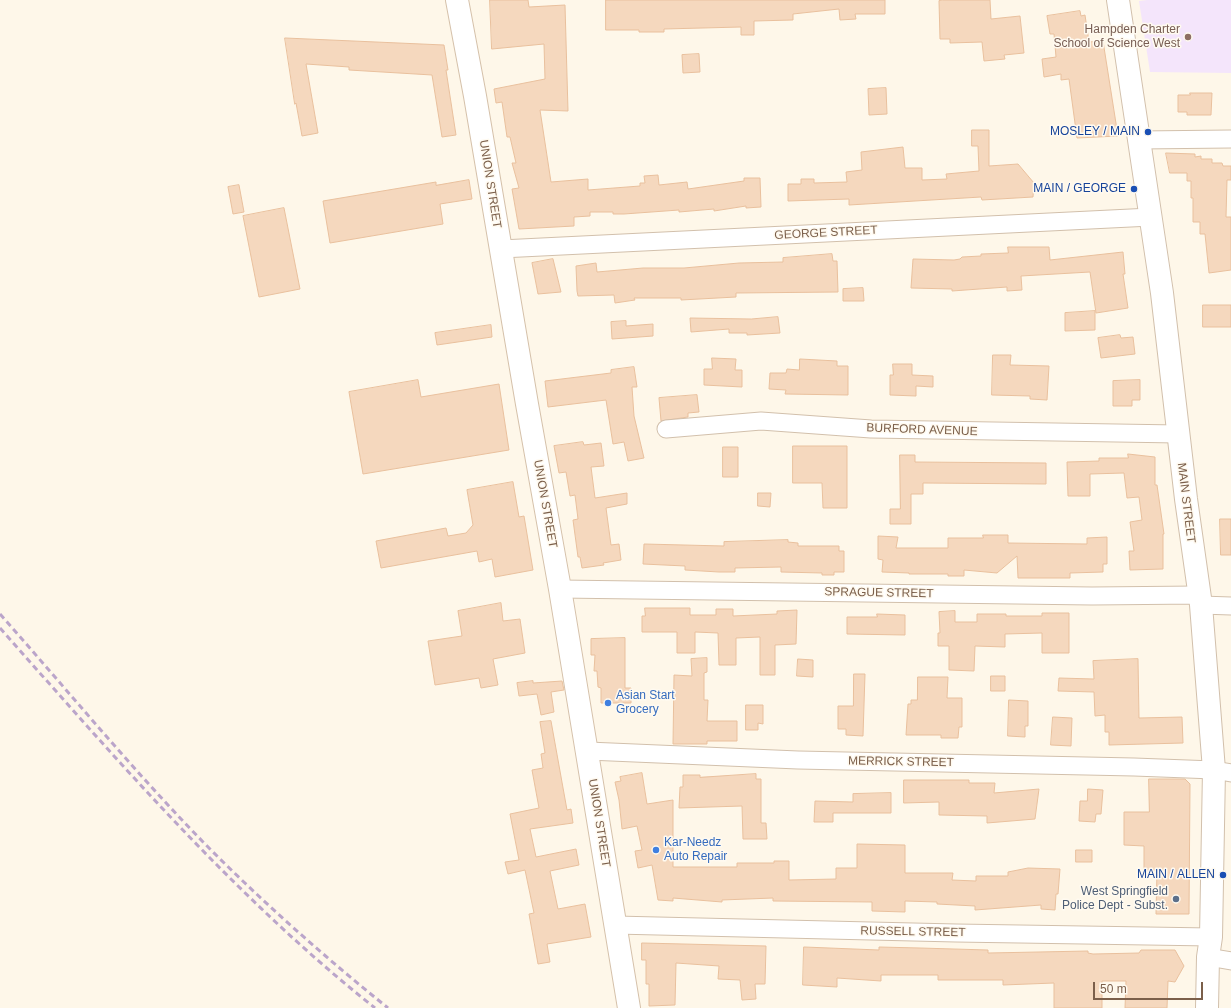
<!DOCTYPE html>
<style>
body{margin:0}
#map{position:relative;width:1231px;height:1008px;overflow:hidden;background:#fef7e9;font-family:Arial,sans-serif}
canvas{display:block}
.scale{position:absolute;left:1093px;top:982px;width:110px;height:18px;box-sizing:border-box;border:2px solid #7b5f4a;border-top:0;padding-left:5px;font-size:12px;line-height:14px;white-space:nowrap;color:#7b5f4a;-webkit-text-stroke:3px #fffaf0;paint-order:stroke}
</style>
<div id="map">
<canvas width="1231" height="1008"></canvas>
<div class="scale">50 m</div>
</div>
<script>
const context = document.querySelector('canvas').getContext('2d');
context.lineJoin = 'round';
function fillPath(path, color) {
  context.fillStyle = color;
  context.fill(path, 'evenodd');
}
function trace(path, color, width, dash) {
  context.strokeStyle = color;
  context.lineWidth = width;
  context.lineCap = dash ? 'butt' : 'round';
  context.setLineDash(dash || []);
  context.stroke(path);
}
function drawText(font, color, halo, rows, align = 'center') {
  context.font = font + ' Arial,sans-serif';
  context.lineWidth = 3;
  context.setLineDash([]);
  context.textBaseline = 'middle';
  context.strokeStyle = halo;
  context.fillStyle = color;
  for (const [text, x, y, turn = 0] of rows) {
    context.save();
    context.translate(x, y);
    context.rotate((+turn || 0) * Math.PI / 180);
    context.textAlign = isNaN(turn) ? turn : align;
    if (halo) context.strokeText(text, 0, 0);
    context.fillText(text, 0, 0);
    context.restore();
  }
}
const education = new Path2D(`
 M1147,0H1231V73L1150,72L1139,1Z`);
const building = new Path2D(`
 M490,0H528L529,7L565,5L568,111L540,110L551,182L588,179V190L640,186V183H645L644,176L658,175L659,185L687,182L688,189L744,181V178H760L761,207L746,208V206L714,211V209L679,212V210L624,214H613V212H590V216L574,217V226L519,229L512,189L519,188L512,163H516L510,137H507L502,102L496,103L494,89L545,79L544,44L492,49Z
 M606,0H885V14H855L856,19L840,20L839,9L793,14V20L754,21V35H741V27L664,29V32H639V30H606Z
 M943,0H990L991,19L1020,16L1024,53L1004,55L1005,59L984,61L982,42L950,43V39H940L939,1Z
 M1080,11L1081,16L1085,15L1089,42L1103,41L1118,136L1077,138L1069,79L1061,80V74L1044,77L1042,59L1056,57L1054,34H1050L1047,16Z
 M285,38L444,45L448,70H446L456,135L442,137L432,75L349,70V67L306,64L318,133L302,136L296,103L295,104Z
 M699,54L700,72L683,73L682,55Z
 M886,88L887,114L869,115L868,89Z
 M1190,93H1212L1211,115H1187V112H1178V95H1190Z
 M972,130H989V166L1018,164L1034,183L1033,197L982,200L981,197L849,205V199L788,201V184H801V179H814V183L847,182L846,172L862,170L861,152L903,147L905,168H922V180L947,179L946,174L979,171L978,146H972Z
 M1166,153L1195,154V157L1201,156V159H1212V163H1222L1223,166H1231V180H1227L1226,217H1231V270L1209,273L1205,234H1200V222H1193V198H1191V181H1187V173H1170Z
 M469,180L472,199L440,204L443,224L330,243L323,201L436,182V185Z
 M239,185L244,212L233,214L228,187Z
 M284,208L300,289L259,297L243,216Z
 M1008,247H1049L1050,260L1123,252L1125,274H1123L1128,308L1096,313L1090,272L1021,276L1022,290L1007,291V287L952,291V289L911,288L913,259L954,260L960,259L962,257L981,256V254L1008,253Z
 M832,254L833,261H837L838,292L736,293V297L681,300V298H634L635,300L615,303L614,295L578,296L577,291L576,266L596,263L597,272L643,268H684L739,263L783,262V258Z
 M553,259L561,292L538,294L532,263Z
 M863,288L864,301H843V289Z
 M1203,305H1231V327H1203Z
 M1095,311V330L1065,331V313Z
 M778,317L780,333L747,335V333H729V329L691,332L690,318L751,319Z
 M626,321V326L653,324V336L612,339L611,322Z
 M491,325L492,337L437,345L435,333Z
 M1120,335L1121,338L1133,337L1135,354L1101,358L1098,338Z
 M993,355H1011L1010,365L1049,366L1047,400L1030,399V396L992,395Z
 M712,358L736,359L735,370H742V387L704,385V369H712Z
 M800,359L837,361V366H848V395L785,394L786,390L769,389L770,373H786L787,369L799,370Z
 M893,364H912V375L933,376V387L916,386V396L890,395V375H893Z
 M634,367L637,387H632L634,416L644,458L628,461L624,442L613,444L606,400L548,407L545,381L611,373V370Z
 M418,380L421,397L499,384L509,450L363,474L349,392Z
 M1140,380V400H1132V406H1113V381Z
 M697,395L699,412L688,413V417L661,421L659,398Z
 M583,442L584,445L601,443L604,466L591,467L595,498L627,493V504L606,508L611,545L619,544L621,560L603,563L604,565L582,568L580,557H578L573,520L578,519L575,495L570,496L566,472L559,473L554,446Z
 M793,446H847V508H823L822,483H793Z
 M723,447H738V477H723Z
 M1128,454L1155,457V485H1157L1164,534H1163V569L1130,570L1129,551H1134L1130,522L1142,520L1139,497L1127,498L1124,473L1090,474V496H1068L1067,462L1099,461V458H1128Z
 M900,455H915V462L1046,463V484L923,483V494H911V524H890V509H900Z
 M513,482L519,517L524,516L533,570L495,577L492,559L479,562L477,551L381,568L376,541L446,528L448,536L466,533L473,525L467,490Z
 M758,493H771L770,507L758,506Z
 M1220,519H1231V555H1221Z
 M983,535H1008V543L1087,544V538L1107,537V564H1103V572L1070,573V578H1018L1017,556L997,573L964,570V576H948V574H909V573L882,572L883,560L878,559V536L898,537L896,548H948V538H983Z
 M788,540V542L798,543V546H839V551H844V572H834V575H822V573L781,572V567L735,568V572H719L685,570V566L643,564L644,544L724,546V542Z
 M501,603L503,621L520,619L525,653L493,659L498,685L481,688L479,678L435,685L428,641L462,636L458,611Z
 M645,608H690V615H716V609H733V616L777,614V611L797,610L796,644L775,645V675H760V637L736,638V665H719L718,633L695,632V653H677V632H642V616H645Z
 M955,611V622H977V614H1006V616H1042V613H1069V653H1042V633L1005,634V647L975,646L974,671L949,670V646H938V633H940L939,612Z
 M877,614L905,615V635L847,634V617H877Z
 M625,638V688H631V703H601V688L598,687L597,671H594L595,655H591V639Z
 M707,658V672L704,673V700H708L707,721H737V741H707V744H673L674,675L692,676L691,659Z
 M798,659L813,660V677L797,676Z
 M1138,659L1139,718L1182,717L1183,743L1109,745V732H1105V715L1095,716L1094,692L1058,691L1059,678L1094,679L1093,661Z
 M854,674H865L863,736L846,735V729H838V706H853Z
 M991,676H1005V691H991Z
 M918,677H948L947,698H962V727H959L958,738H941V735H906L908,704H911V700H917Z
 M533,681V683L562,681L564,690L551,692L554,712L541,715L537,694L519,696L517,683Z
 M1009,700L1028,701V726H1025V737L1008,736Z
 M746,705H763V724L758,723V730H746Z
 M1053,717L1072,718L1071,746L1051,745Z
 M551,721L567,810L571,809L573,823L530,829L536,857L576,849L579,865L550,871L558,909L585,904L591,937L547,944L550,962L538,964L529,914L534,913L525,870L508,874L505,862L519,860L510,814L539,808L532,770L543,768L541,754L545,753L540,722Z
 M642,773L647,804L673,800V867H737V863H774V861H789V880L836,879V868H857V844L905,845V873H953L952,880L976,881V876H1008V872L1028,868L1060,869L1058,894H1056L1055,910L1041,909V905L975,910V906L937,904V902L905,901V912L872,911V902L773,901V898L722,900V902L673,898V901L658,900L652,865L638,868L635,851L642,850L637,826L622,829L619,800L615,782L621,781L620,777Z
 M756,774V779H761V823H766L767,839H743L742,806L679,808L680,787H683V775H700V777Z
 M1149,779H1185L1190,784L1189,914H1156L1157,870H1144V846L1124,845V812H1149Z
 M904,780H969V783H995L994,793L1039,789L1035,819L987,823V816L939,815V802L904,803Z
 M1088,789L1103,790L1101,814H1096L1095,822L1079,821L1080,801H1087Z
 M891,793V813H833V822H814L815,801L853,802V794Z
 M1076,850H1092V862H1076Z
 M642,943L766,946L765,984H755L756,999L742,1000L740,980L718,979L719,966L676,963L675,1005L649,1006V984H646V960H642Z
 M804,947L879,950V947L920,948L988,950V953L1088,951V953L1093,954L1139,953L1141,950H1175L1184,966L1175,982L1168,981L1167,1008H1125L1126,981H1102V1008H1054V983L1003,985V980H938V975H881V981L837,978V987L803,985Z`);
const minor = new Path2D(`
 M1139,140L1231,139
 M501,249L1151,217
 M666,429L761,421L871,429L1178,434
 M560,589L1092,596L1198,595
 M1201,605L1231,606
 M588,751L798,760L1134,767L1214,770L1231,773
 M615,925L956,933L1211,937
 M1208,957L1231,961`);
const tertiary = new Path2D(`
 M1118,0L1162,293L1186,499L1201,605L1214,770L1211,937L1208,957L1207,1008`);
const secondary = new Path2D(`
 M457,0L475,96L527,404L560,589L629,1008`);
const rail = new Path2D(`
 M0,614C69,692 136,774 210,849C265,904 327,959 388,1008
 M0,628C118,761 235,897 375,1008`);
const markers = [
 [1188,37,4,"#8d6e63"],
 [1148,132,4,"#1a4fb4"],
 [1134,189,4,"#1a4fb4"],
 [608,703,4,"#3f7fe0"],
 [656,850,4,"#3f7fe0"],
 [1223,875,4,"#1a4fb4"],
 [1176,899,4,"#5c6f8a"]
];
const educationNames = [
 ["Hampden Charter",1180,30],
 ["School of Science West",1180,44]
];
const transitNames = [
 ["MOSLEY / MAIN",1140,132],
 ["MAIN / GEORGE",1126,189],
 ["MAIN / ALLEN",1215,875]
];
const streetNames = [
 ["UNION STREET",490,184,81],
 ["GEORGE STREET",826,233,-3],
 ["BURFORD AVENUE",922,430,2],
 ["MAIN STREET",1186,503,83],
 ["UNION STREET",545,504,80],
 ["SPRAGUE STREET",879,593,1],
 ["MERRICK STREET",901,762,1],
 ["UNION STREET",599,823,81],
 ["RUSSELL STREET",913,932,1]
];
const shopNames = [
 ["Asian Start",616,696],
 ["Grocery",616,710],
 ["Kar-Needz",664,843],
 ["Auto Repair",664,857]
];
const serviceNames = [
 ["West Springfield",1168,892],
 ["Police Dept - Subst.",1168,906]
];
fillPath(education, '#f4e5fb');
fillPath(building, '#f5d8be');
trace(building, '#e9c09d', 1);
trace(minor, '#d2c0ac', 19);
trace(tertiary, '#d2c0ac', 24);
trace(secondary, '#d5c1aa', 24);
trace(minor, '#fff', 17);
trace(tertiary, '#fff', 22);
trace(secondary, '#fff', 22);
trace(rail, '#bba5ca', 3, [6, 4]);
for (const [x, y, r, color] of markers) {
  const dot = new Path2D();
  dot.arc(x, y, r, 0, 2 * Math.PI);
  context.fillStyle = color;
  context.fill(dot);
  trace(dot, '#fffaf0', 1.5);
}
drawText('12px', '#785e54', '#fffaf0', educationNames, 'right');
drawText('12px', '#164399', '#fffaf0', transitNames, 'right');
drawText('12px', '#7b5f4a', '#fffaf0', streetNames);
drawText('12px', '#366cbe', '#fffaf0', shopNames, 'left');
drawText('12px', '#4e5e75', '#fffaf0', serviceNames, 'right');
</script>
